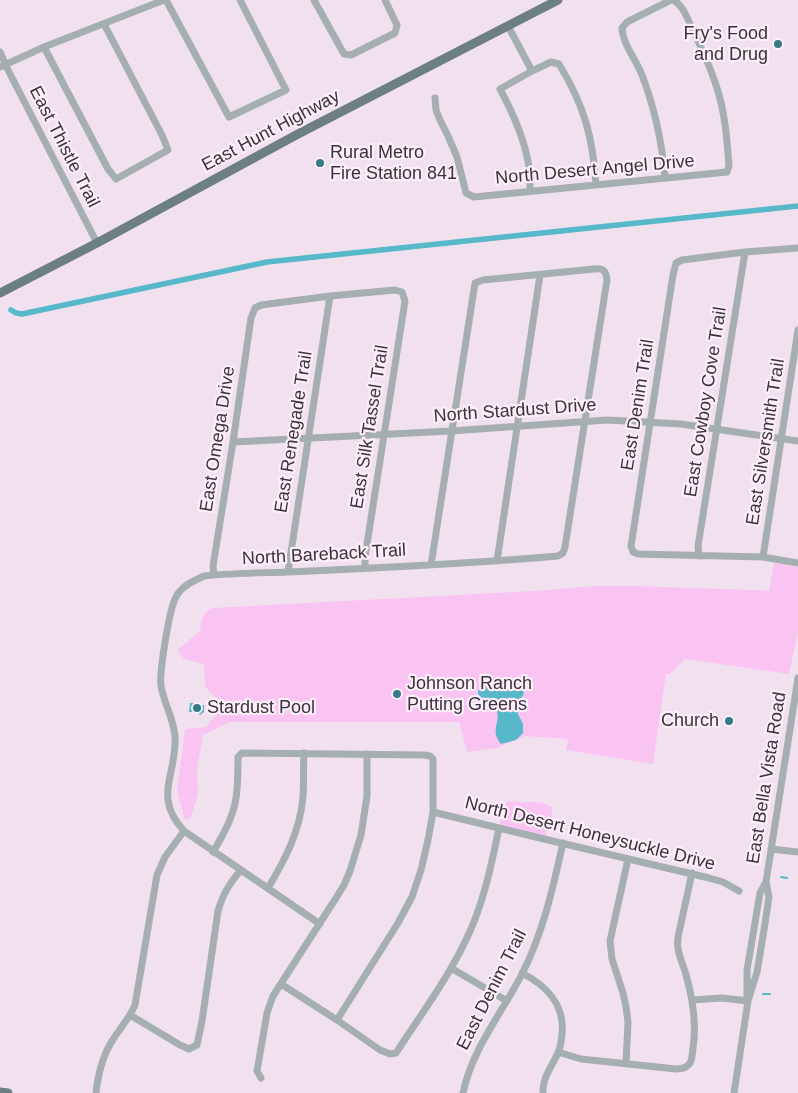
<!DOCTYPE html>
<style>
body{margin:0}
canvas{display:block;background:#f1e1ee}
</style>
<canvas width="798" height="1093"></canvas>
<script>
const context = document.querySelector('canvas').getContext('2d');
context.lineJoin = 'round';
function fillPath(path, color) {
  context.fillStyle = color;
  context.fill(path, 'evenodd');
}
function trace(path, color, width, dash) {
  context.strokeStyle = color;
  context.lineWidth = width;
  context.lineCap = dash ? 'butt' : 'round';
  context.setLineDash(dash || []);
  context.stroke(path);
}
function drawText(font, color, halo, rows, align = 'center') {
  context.font = font + ' Arial,sans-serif';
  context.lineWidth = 4.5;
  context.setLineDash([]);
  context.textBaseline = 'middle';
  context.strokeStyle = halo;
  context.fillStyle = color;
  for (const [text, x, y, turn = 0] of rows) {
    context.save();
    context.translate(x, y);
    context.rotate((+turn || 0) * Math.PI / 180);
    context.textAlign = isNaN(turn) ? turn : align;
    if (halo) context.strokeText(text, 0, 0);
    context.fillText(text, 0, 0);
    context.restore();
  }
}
const green = new Path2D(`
 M774,563L798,567V632L789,674L685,659L670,674H666L653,764L566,750L568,739L525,736L497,748L467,752L459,722H230L203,735L197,768L198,794L191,817L185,820L177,790L185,729L206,727L219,711L217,699L205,687L204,664L184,659L177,650L200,631C202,619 201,615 212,608L533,591L593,586H633L755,590L769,591Z
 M509,801C514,801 519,802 525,802C535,802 543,802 552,807V816L544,839L499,828L504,805Z`);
const water = new Path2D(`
 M493,678C501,679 507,682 515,681L521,686L524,693L518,705V714L523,724V733L516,740L501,744C489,729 502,723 496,708L484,703L479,698L478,691L485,683Z
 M190,703H197V705H204V712L200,715L197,712H189Z`);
const stream = new Path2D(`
 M781,877L787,878
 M763,994H770`);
const canal = new Path2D(`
 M11,310L16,313L22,314L267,262L798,206`);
const minor = new Path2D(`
 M166,0L229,117L286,90L240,0
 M314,0L344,54L351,55L395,33L397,25L385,0
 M508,26L532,71
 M44,47L108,169L116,179L168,150L162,135L104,24
 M0,52L8,70L97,243
 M0,67L44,47L164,0
 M435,98L436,110L440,120L448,136L457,157L466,193L474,197L727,172L729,166C727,139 725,111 716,85C710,66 701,47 692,28C687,18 683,5 673,0
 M665,178C662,141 655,109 642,75C636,59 623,45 622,28L627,22L671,0
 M530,191C530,183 530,175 529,167C525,140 513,113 500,89L532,71L551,62L559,64C584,105 593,137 596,185
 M798,248L745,252L682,260L676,263L673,275L631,546L633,552L638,554L763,557L798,563
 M233,442L451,431L607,420L681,424L798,441
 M699,556L698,546L745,252
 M763,557L798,330
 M497,561L540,275
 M288,572L330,296
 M214,575L213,566L233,442L251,318L255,308L261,305L330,296L395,290L402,292L405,301L365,557V568
 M433,812L544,839L709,878L723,882L739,891
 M771,849L798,852
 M213,852C225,832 236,812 237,789C238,778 238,768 238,757L242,753L424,755L430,756L433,759V812L428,840L421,870L412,897L398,923L337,1020
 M268,888C285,860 300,831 303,797C304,782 303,768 304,753
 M320,924L184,831C152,796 177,776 175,737C174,719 164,704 161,686C159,673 169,612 175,599C176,596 179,592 181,590C187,583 196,580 204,576C232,573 260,573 288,572C378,568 468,564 558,556L563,553L565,547L607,280C606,271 604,268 594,269L483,280L475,283L431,565
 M451,968L507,1001
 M522,973C547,986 565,1004 562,1034C561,1041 561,1047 558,1053C552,1066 542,1078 543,1093
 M281,984L337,1020L380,1050L390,1054L396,1053C420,1016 446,981 465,942C483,906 491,867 499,828
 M747,996V970L760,893L766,882
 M692,1000L722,998L748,1001
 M130,1015L180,1045L189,1049L197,1045L202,1021L218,911C223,894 229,884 241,870
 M558,1052L581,1059L676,1069C691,1069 692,1061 693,1048C697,1023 692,995 685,971C682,963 679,956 678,948C677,944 678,941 678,937L692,873
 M626,1063L628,1022L626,1007L623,993L612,959L610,941L628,859
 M261,1078L257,1071L267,1013L273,996L336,898L344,885L350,871L361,835L367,796V754
 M96,1093C98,1074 103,1054 114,1038C121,1027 130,1017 135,1005L157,875L165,857L184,831
 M463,1093C472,1049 502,1013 522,974C543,933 553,888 563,843
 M734,1093L748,1001L757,972L764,930L769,897L766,882L798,678`);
const major = new Path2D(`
 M0,293L97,243L298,134L558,0
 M0,1092L8,1093`);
const markers = [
 [778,44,5,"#357b87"],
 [320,163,5,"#357b87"],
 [397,694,5,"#357b87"],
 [197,708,5,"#357b87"],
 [729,721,5,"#357b87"]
];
const poiNames = [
 ["Fry's Food",768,34,"right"],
 ["and Drug",768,55,"right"],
 ["Rural Metro",330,153],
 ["Fire Station 841",330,174],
 ["Johnson Ranch",407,684],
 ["Putting Greens",407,705],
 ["Stardust Pool",207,708],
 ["Church",719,721,"right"]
];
const streetNames = [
 ["East Hunt Highway",271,131,-28],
 ["East Thistle Trail",64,147,63],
 ["North Desert Angel Drive",595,170,-5],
 ["East Cowboy Cove Trail",706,402,-81],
 ["East Denim Trail",638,405,-81],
 ["North Stardust Drive",515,411,-4],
 ["East Silk Tassel Trail",370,427,-81],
 ["East Renegade Trail",294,432,-81],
 ["East Omega Drive",218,439,-81],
 ["East Silversmith Trail",766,442,-81],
 ["North Bareback Trail",324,555,-3],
 ["East Bella Vista Road",767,778,-81],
 ["North Desert Honeysuckle Drive",590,834,14],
 ["East Denim Trail",492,990,-63]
];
fillPath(green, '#fac4f2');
fillPath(water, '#57b8c9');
trace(stream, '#57b8c9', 2);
trace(canal, '#57b8c9', 5.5);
trace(minor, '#a5aeb0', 7);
trace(major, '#6e7f82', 9);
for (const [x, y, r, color] of markers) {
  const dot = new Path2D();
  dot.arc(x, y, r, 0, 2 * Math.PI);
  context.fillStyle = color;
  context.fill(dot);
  trace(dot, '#feeefc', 2);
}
drawText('18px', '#3a3439', '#feeefc', poiNames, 'left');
drawText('18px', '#3a3439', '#feeefc', streetNames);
</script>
